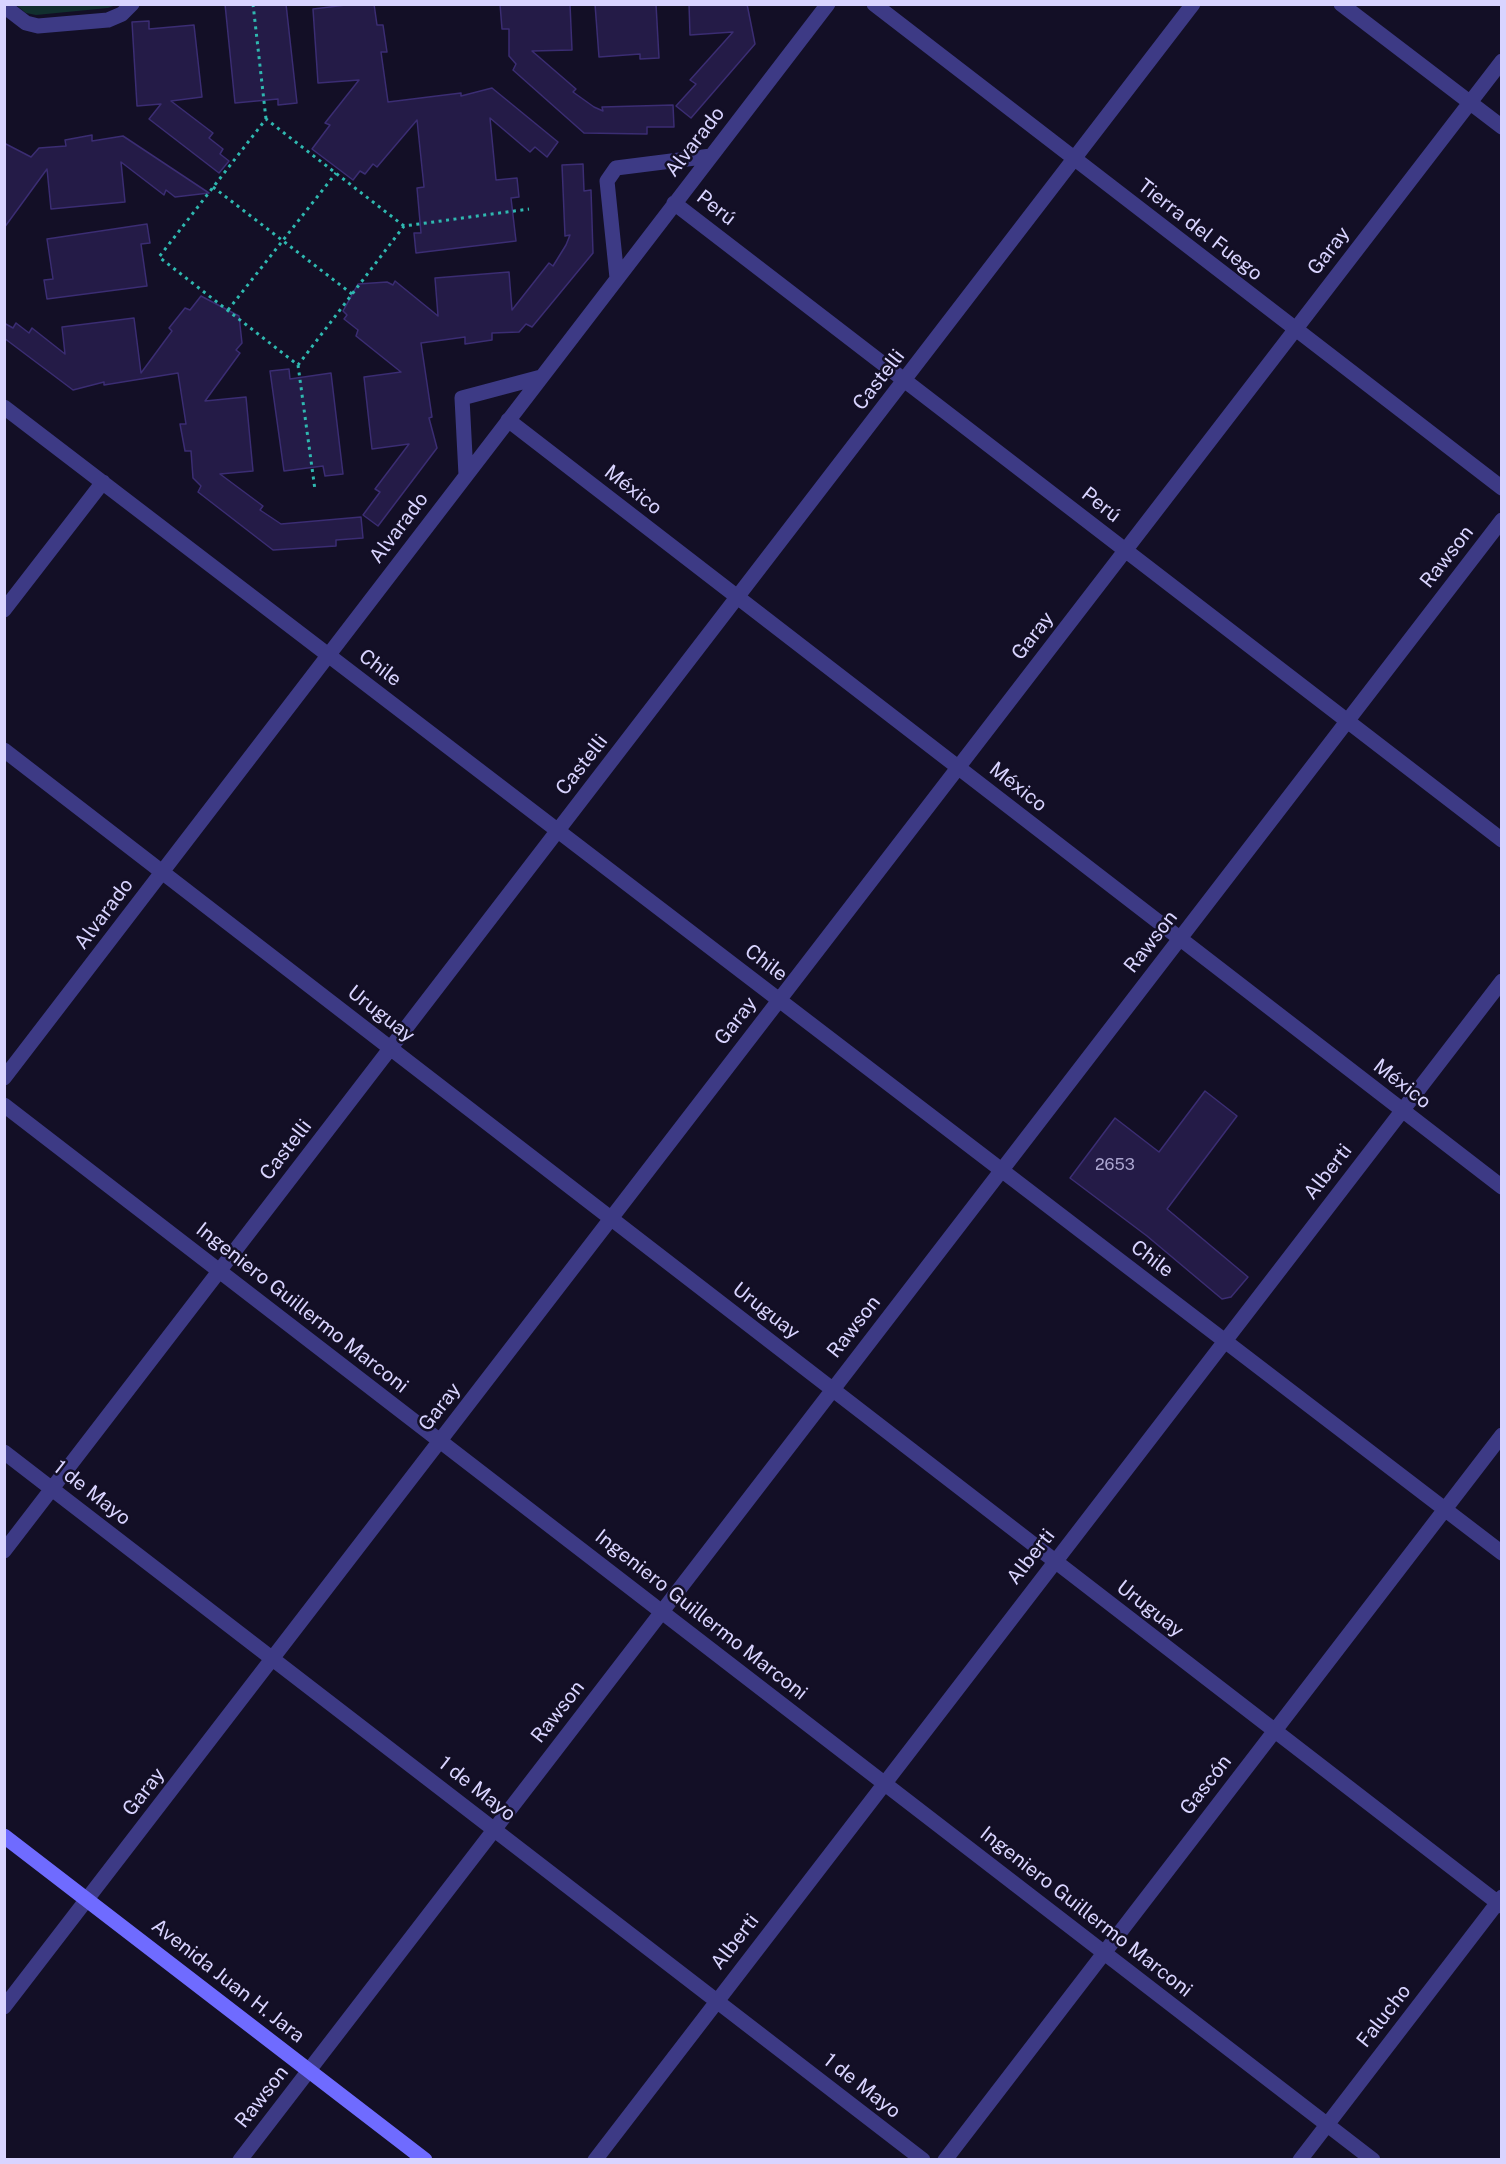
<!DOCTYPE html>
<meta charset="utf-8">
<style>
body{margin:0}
#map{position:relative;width:1506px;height:2164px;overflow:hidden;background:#130f26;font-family:"Public Sans",sans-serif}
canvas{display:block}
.frame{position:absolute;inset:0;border:6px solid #d9d4ff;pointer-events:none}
</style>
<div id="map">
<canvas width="1506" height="2164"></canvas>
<div class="frame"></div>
</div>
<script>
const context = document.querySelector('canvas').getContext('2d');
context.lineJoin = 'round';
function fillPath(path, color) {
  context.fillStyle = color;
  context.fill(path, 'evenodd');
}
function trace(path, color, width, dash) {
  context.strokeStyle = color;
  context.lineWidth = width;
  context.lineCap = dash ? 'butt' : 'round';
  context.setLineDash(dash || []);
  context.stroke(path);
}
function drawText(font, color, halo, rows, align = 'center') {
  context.font = font + ' "Public Sans",sans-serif';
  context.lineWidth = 5;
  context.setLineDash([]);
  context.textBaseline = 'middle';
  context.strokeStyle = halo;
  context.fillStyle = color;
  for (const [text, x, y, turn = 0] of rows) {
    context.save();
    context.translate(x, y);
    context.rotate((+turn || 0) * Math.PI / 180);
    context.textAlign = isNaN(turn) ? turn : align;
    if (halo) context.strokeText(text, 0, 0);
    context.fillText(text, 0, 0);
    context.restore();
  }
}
const green = new Path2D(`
 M16,5H116L108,8L36,15L26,13Z`);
const building = new Path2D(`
 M225,4H286L297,103L278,105V99L235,103Z
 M354,4H374L377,25H383L387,52H381L388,102L461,93V96L492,88L558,142L547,157L535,147L530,152L490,118L496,180L517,178L519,197L511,198L516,241L416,253L414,233H421L417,188L424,187L417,120L377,167L373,164L365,174L360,171L353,180L312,149L330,125L325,123L359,80L318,83L313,9Z
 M500,4H570L572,50L532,51L576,89L573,92L594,107L603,111L602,107L673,105L674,127H647V134L584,133L513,70L516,64L509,56V29H502Z
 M595,4H656L659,58L640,59V54L599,57Z
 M689,4H747L755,44L691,118L676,106L696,84L690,80L733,32L690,35Z
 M149,21V29L194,25L202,97L171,101L213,133L209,138L223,149L220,154L229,161L219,173L149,119L161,104L137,106L132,22Z
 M92,135V141L123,136L209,193L175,197L166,190L164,195L121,162L125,202L51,209L47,169L4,228V143L31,157L39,148L66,146L65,140Z
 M583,164L584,191L591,190L593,253L532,327L526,324L519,332L492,333V340L465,344V337L421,343L432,417L429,418L437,448L378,526L363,515L380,492L375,489L409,444L372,449L364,377L401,372L356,336L358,330L344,319L347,315L343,311L358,284L387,282L393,285L395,281L438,316L435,278L509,272L512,310L549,263L553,266L566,245L570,235L565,236L562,165Z
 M147,224L150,243L141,244L147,286L47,299L44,280L53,279L47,239Z
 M201,296L239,316L242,343L236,350L240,353L205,401L246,397L253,471L220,474L263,506L260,510L281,524L361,517L363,538L336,540V546L273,550L198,492L201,486L193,478L191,451H185L180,424H186L178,373L104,385V382L73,390L4,338V323L13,328L16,323L29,333L32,328L65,354L62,327L134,318L141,373L172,331L169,328L185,308L190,310Z
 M289,369L290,379L331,373L343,474L325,476L323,466L284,471L270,371Z
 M1205,1091L1237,1116L1167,1209L1248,1277L1231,1297L1222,1299L1147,1236L1070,1178L1115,1118L1159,1152Z`);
const path = new Path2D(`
 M253,4L266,119
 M213,187L352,294
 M404,226L266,119L159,257L298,365L404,226L529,209
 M228,310L336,173
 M298,365L315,490`);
const street = new Path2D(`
 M874,4L1502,488
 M1341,4L1502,127
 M4,6L26,23L38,26L108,20L122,14L132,4
 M674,203L1502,840
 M617,278L607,181L616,168L711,156
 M4,407L1502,1553
 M508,420L1502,1187
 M466,475L462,398L541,377
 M4,610L103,482
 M4,750L1502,1906
 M4,1078L828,4
 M4,1105L1373,2160
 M4,1452L923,2160
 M4,1551L1193,4
 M4,2007L1502,61
 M240,2160L1502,520
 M595,2160L1502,981
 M945,2160L1502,1435
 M1300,2160L1502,1897`);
const secondary = new Path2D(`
 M4,1836L425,2160`);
const numberNames = [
 ["2653",1115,1165]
];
const streetNames = [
 ["Alvarado",695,142,-52],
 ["Perú",716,208,38],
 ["Tierra del Fuego",1200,230,38],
 ["Garay",1329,251,-52],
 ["Castelli",879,380,-52],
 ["México",633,490,38],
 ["Perú",1101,505,38],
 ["Alvarado",399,528,-53],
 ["Rawson",1447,557,-52],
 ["Garay",1033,636,-52],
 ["Chile",380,668,37],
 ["Castelli",582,765,-52],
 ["México",1018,787,38],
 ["Alvarado",104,914,-53],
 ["Rawson",1151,942,-52],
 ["Chile",766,963,37],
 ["Uruguay",381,1014,38],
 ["Garay",736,1021,-52],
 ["México",1402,1084,38],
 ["Castelli",286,1150,-52],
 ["Alberti",1328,1172,-52],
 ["Chile",1152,1259,37],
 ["Ingeniero Guillermo Marconi",302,1308,38],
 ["Uruguay",766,1311,38],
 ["Rawson",854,1327,-52],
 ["Garay",440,1407,-52],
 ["1 de Mayo",92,1493,38],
 ["Alberti",1031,1557,-52],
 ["Uruguay",1150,1609,38],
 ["Ingeniero Guillermo Marconi",701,1615,38],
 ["Rawson",558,1712,-52],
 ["Gascón",1206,1785,-52],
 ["1 de Mayo",477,1789,38],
 ["Garay",144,1792,-52],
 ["Ingeniero Guillermo Marconi",1086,1912,38],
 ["Alberti",735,1942,-52],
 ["Avenida Juan H. Jara",228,1981,38],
 ["Falucho",1384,2016,-52],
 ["1 de Mayo",862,2086,38],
 ["Rawson",262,2097,-52]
];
fillPath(green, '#12302f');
fillPath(building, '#241b47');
trace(building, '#3b2d73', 1.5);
trace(path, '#2fb8b0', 3, [3, 4.5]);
trace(street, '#3d3a85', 15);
trace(secondary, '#6f6bff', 15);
drawText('16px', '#aca6d1', null, numberNames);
drawText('20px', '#d9d4ff', '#130f26', streetNames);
</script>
